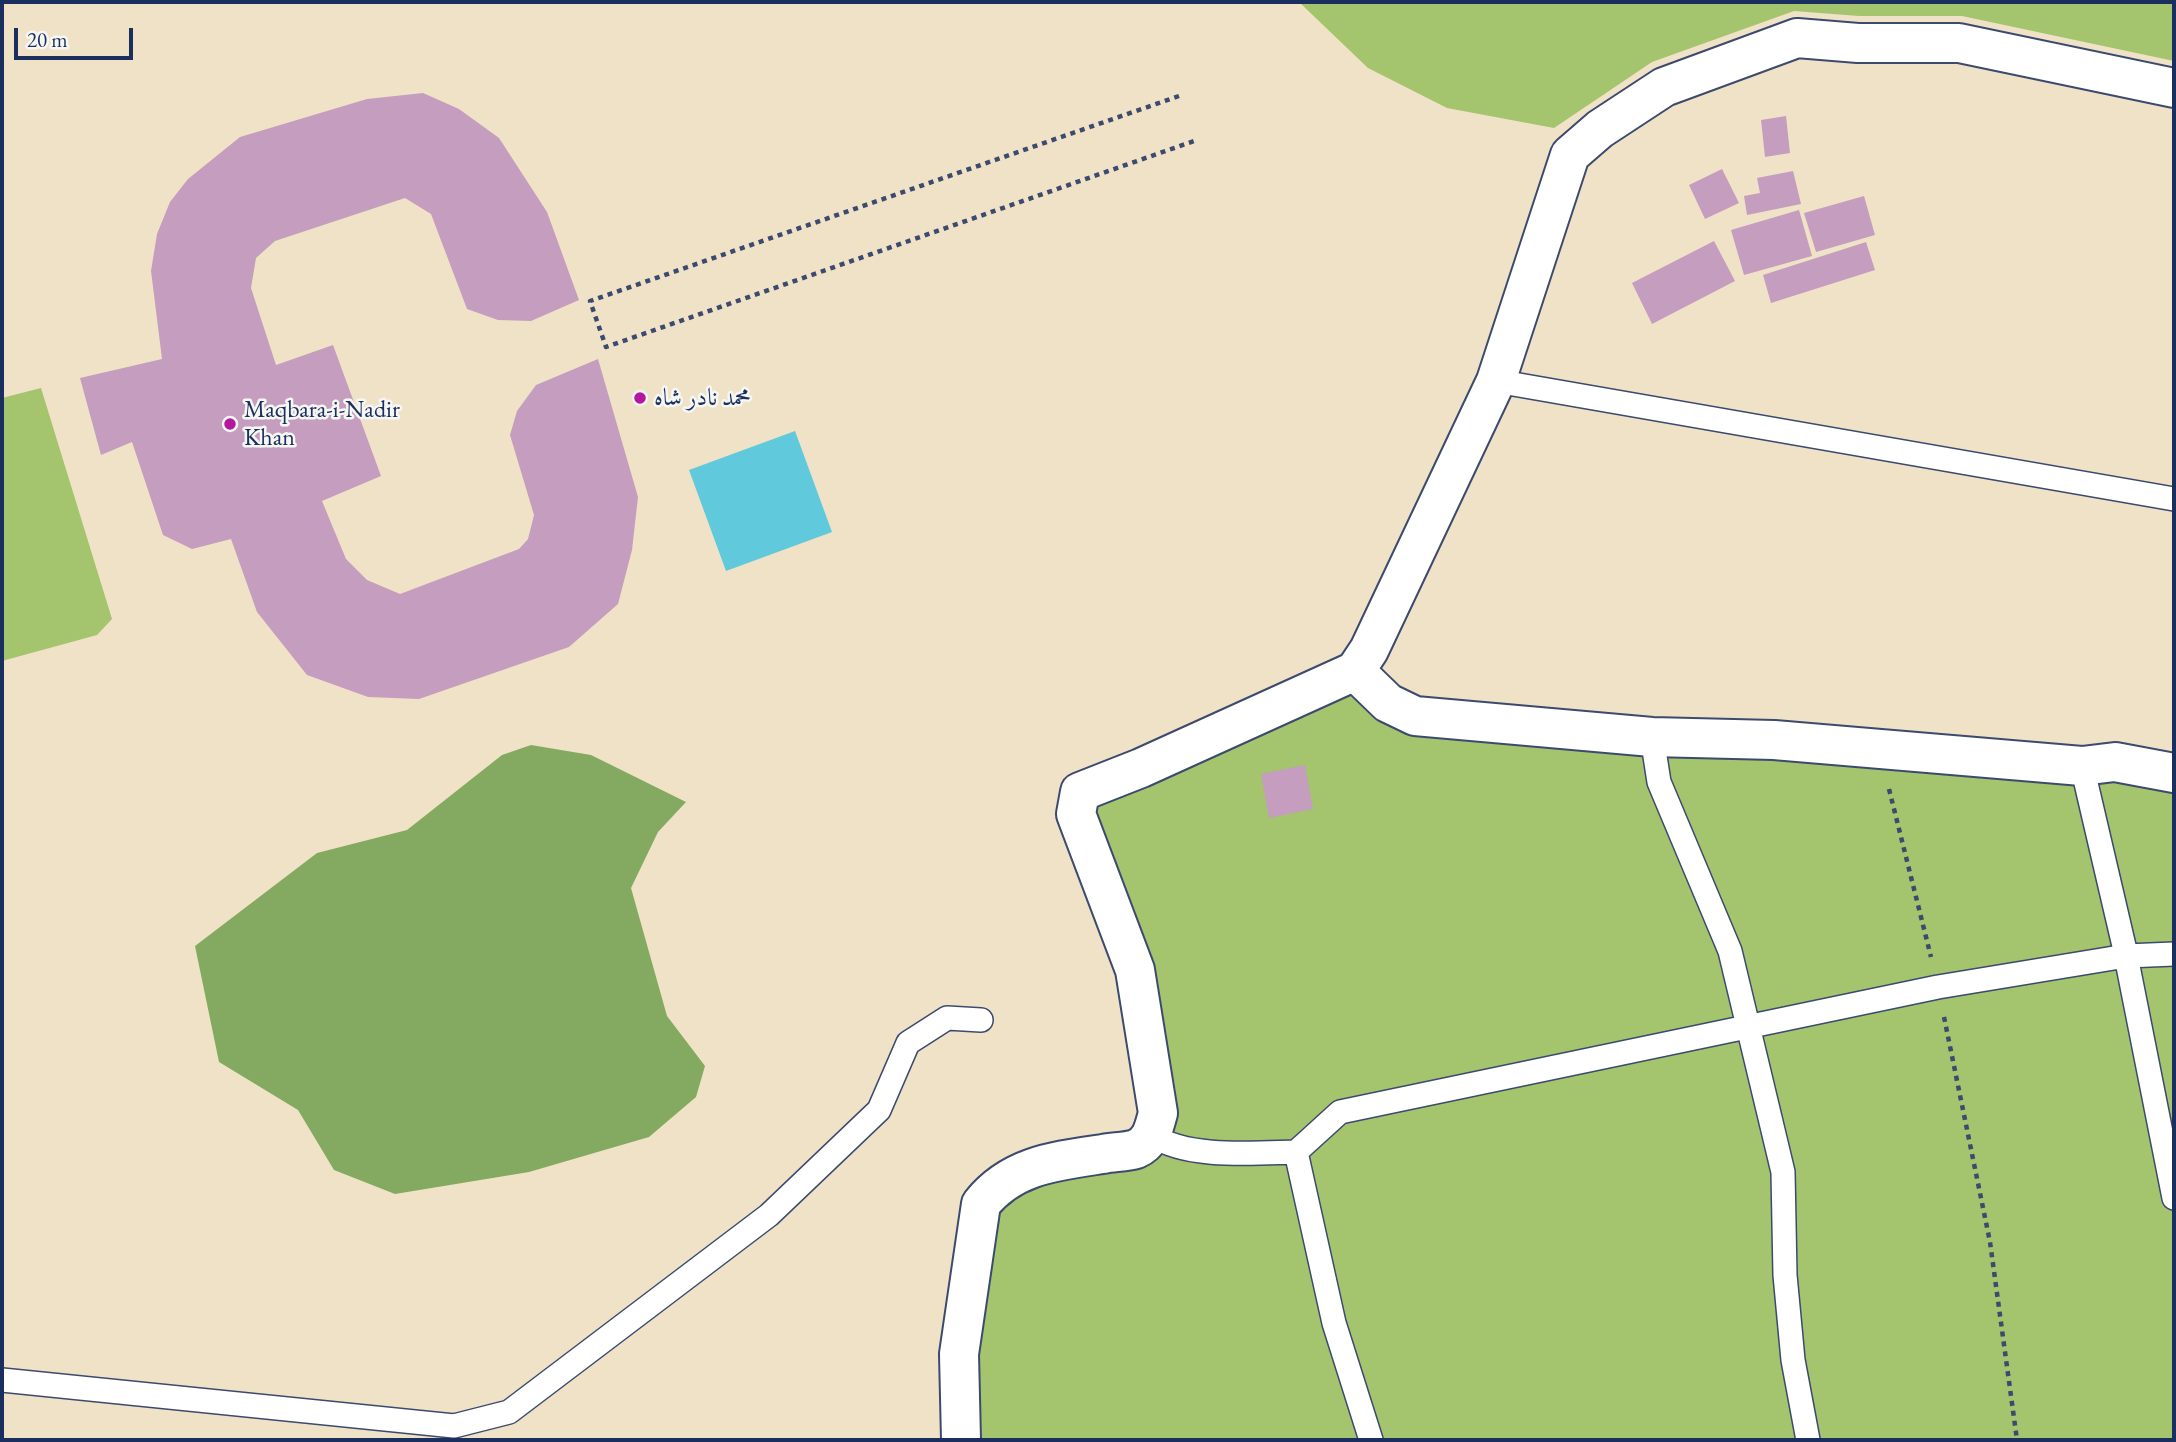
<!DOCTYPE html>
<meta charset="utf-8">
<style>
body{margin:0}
#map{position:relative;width:2176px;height:1442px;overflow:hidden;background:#f0e2c6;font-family:"EB Garamond",serif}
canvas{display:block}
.frame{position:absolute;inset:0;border:4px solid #1b2f5e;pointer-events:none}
.scale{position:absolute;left:14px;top:28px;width:119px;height:32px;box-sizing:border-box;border:4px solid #1b2f5e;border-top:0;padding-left:9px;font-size:21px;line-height:24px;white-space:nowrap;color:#1b2f5e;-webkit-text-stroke:5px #f6f6f2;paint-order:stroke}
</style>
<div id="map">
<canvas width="2176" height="1442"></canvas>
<div class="frame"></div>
<div class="scale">20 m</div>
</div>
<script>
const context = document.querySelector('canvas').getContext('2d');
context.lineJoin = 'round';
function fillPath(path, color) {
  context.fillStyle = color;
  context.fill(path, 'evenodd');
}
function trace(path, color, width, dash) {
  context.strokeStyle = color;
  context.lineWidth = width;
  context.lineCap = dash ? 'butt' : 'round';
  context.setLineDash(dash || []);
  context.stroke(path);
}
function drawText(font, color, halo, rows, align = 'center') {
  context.font = font + ' "EB Garamond",Amiri,serif';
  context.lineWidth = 5;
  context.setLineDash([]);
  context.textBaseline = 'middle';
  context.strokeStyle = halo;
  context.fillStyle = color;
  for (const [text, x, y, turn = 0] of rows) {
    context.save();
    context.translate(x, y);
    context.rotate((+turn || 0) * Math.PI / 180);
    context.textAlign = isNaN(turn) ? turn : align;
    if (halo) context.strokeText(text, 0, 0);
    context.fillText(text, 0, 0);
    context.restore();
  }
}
const green = new Path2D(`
 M1299,2H2174V61L1962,16H1859L1794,11L1652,62L1554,128L1447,108L1368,68Z
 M41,388L112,619L97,635L2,661V398Z
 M1355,671L1388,703L2174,773V1440H961L981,1204L1137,1148L1158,1113L1076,814Z`);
const forest = new Path2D(`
 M531,745L591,755L686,802L658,832L631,888L667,1016L705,1066L696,1097L649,1137L529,1172L395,1194L334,1170L298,1110L219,1062L195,946L317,853L407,830L502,755Z`);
const water = new Path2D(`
 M795,431L832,532L726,571L689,470Z`);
const building = new Path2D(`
 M423,93L459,109L499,138L547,212L579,300L531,321L498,320L467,309L431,214L405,198L275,241L256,258L251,288L276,365L333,345L381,476L322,501L346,559L367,580L400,594L519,549L528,539L534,515L510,435L517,411L536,385L598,359L638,497L632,550L618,604L569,647L419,699L368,697L307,675L257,612L231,539L192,549L163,535L132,442L101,455L80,378L162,359L151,271L157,234L170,202L188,179L240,137L367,99Z
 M1786,116L1790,153L1765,157L1761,120Z
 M1722,169L1739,203L1705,219L1689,185Z
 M1793,171L1801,204L1747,215L1744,196L1760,193L1757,178Z
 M1864,196L1875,235L1816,252L1804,213Z
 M1799,210L1812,256L1744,275L1731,230Z
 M1714,241L1735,281L1652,324L1632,283Z
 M1866,242L1875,270L1771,303L1763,275Z
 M1305,765L1313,809L1269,818L1261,774Z`);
const path = new Path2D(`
 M1179,96L590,301L606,347L1197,140
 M1889,789L1931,957
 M1944,1017L1990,1242L2017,1440`);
const lane = new Path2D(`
 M1496,381L2174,499
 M1652,737L1659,782L1730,951L1783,1172L1785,1275L1793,1360L1808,1440
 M2082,766L2124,946L2174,1198
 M1152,1135C1187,1159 1254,1153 1296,1152L1340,1112L1938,987L2126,956L2174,954
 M1296,1152L1334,1323L1371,1440
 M2,1380L454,1426L509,1412L769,1215L879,1110L908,1043L947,1018L981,1020`);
const street = new Path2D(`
 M1355,671L1388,703L1415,716L1652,737L1774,740L2082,766L2115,762L2174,773
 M961,1440L959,1354L981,1204C1012,1165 1056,1161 1103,1154C1113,1152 1127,1152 1136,1149C1152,1142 1154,1127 1158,1113L1135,970L1076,814L1080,792L1141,768L1355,671L1369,650L1496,381L1570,155L1600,129L1664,87L1797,38L1858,43H1959L2174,88`);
const markers = [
 [640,398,7,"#b5179e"],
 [230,424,7,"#b5179e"]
];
const poiNames = [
 ["محمد نادر شاه",654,398],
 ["Maqbara-i-Nadir",244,410],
 ["Khan",244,438]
];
fillPath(green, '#a4c46d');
fillPath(forest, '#83aa60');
fillPath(water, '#60c9db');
fillPath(building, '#c59dbe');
trace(lane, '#3b4a6e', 26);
trace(street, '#3b4a6e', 42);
trace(path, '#3b4a6e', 4.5, [5, 5]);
trace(lane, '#fff', 23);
trace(street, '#fff', 38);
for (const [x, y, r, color] of markers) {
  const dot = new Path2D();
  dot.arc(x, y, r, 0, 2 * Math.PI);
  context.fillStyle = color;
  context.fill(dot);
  trace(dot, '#f6f6f2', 2.5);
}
drawText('24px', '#1b2f5e', '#f6f6f2', poiNames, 'left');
</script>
